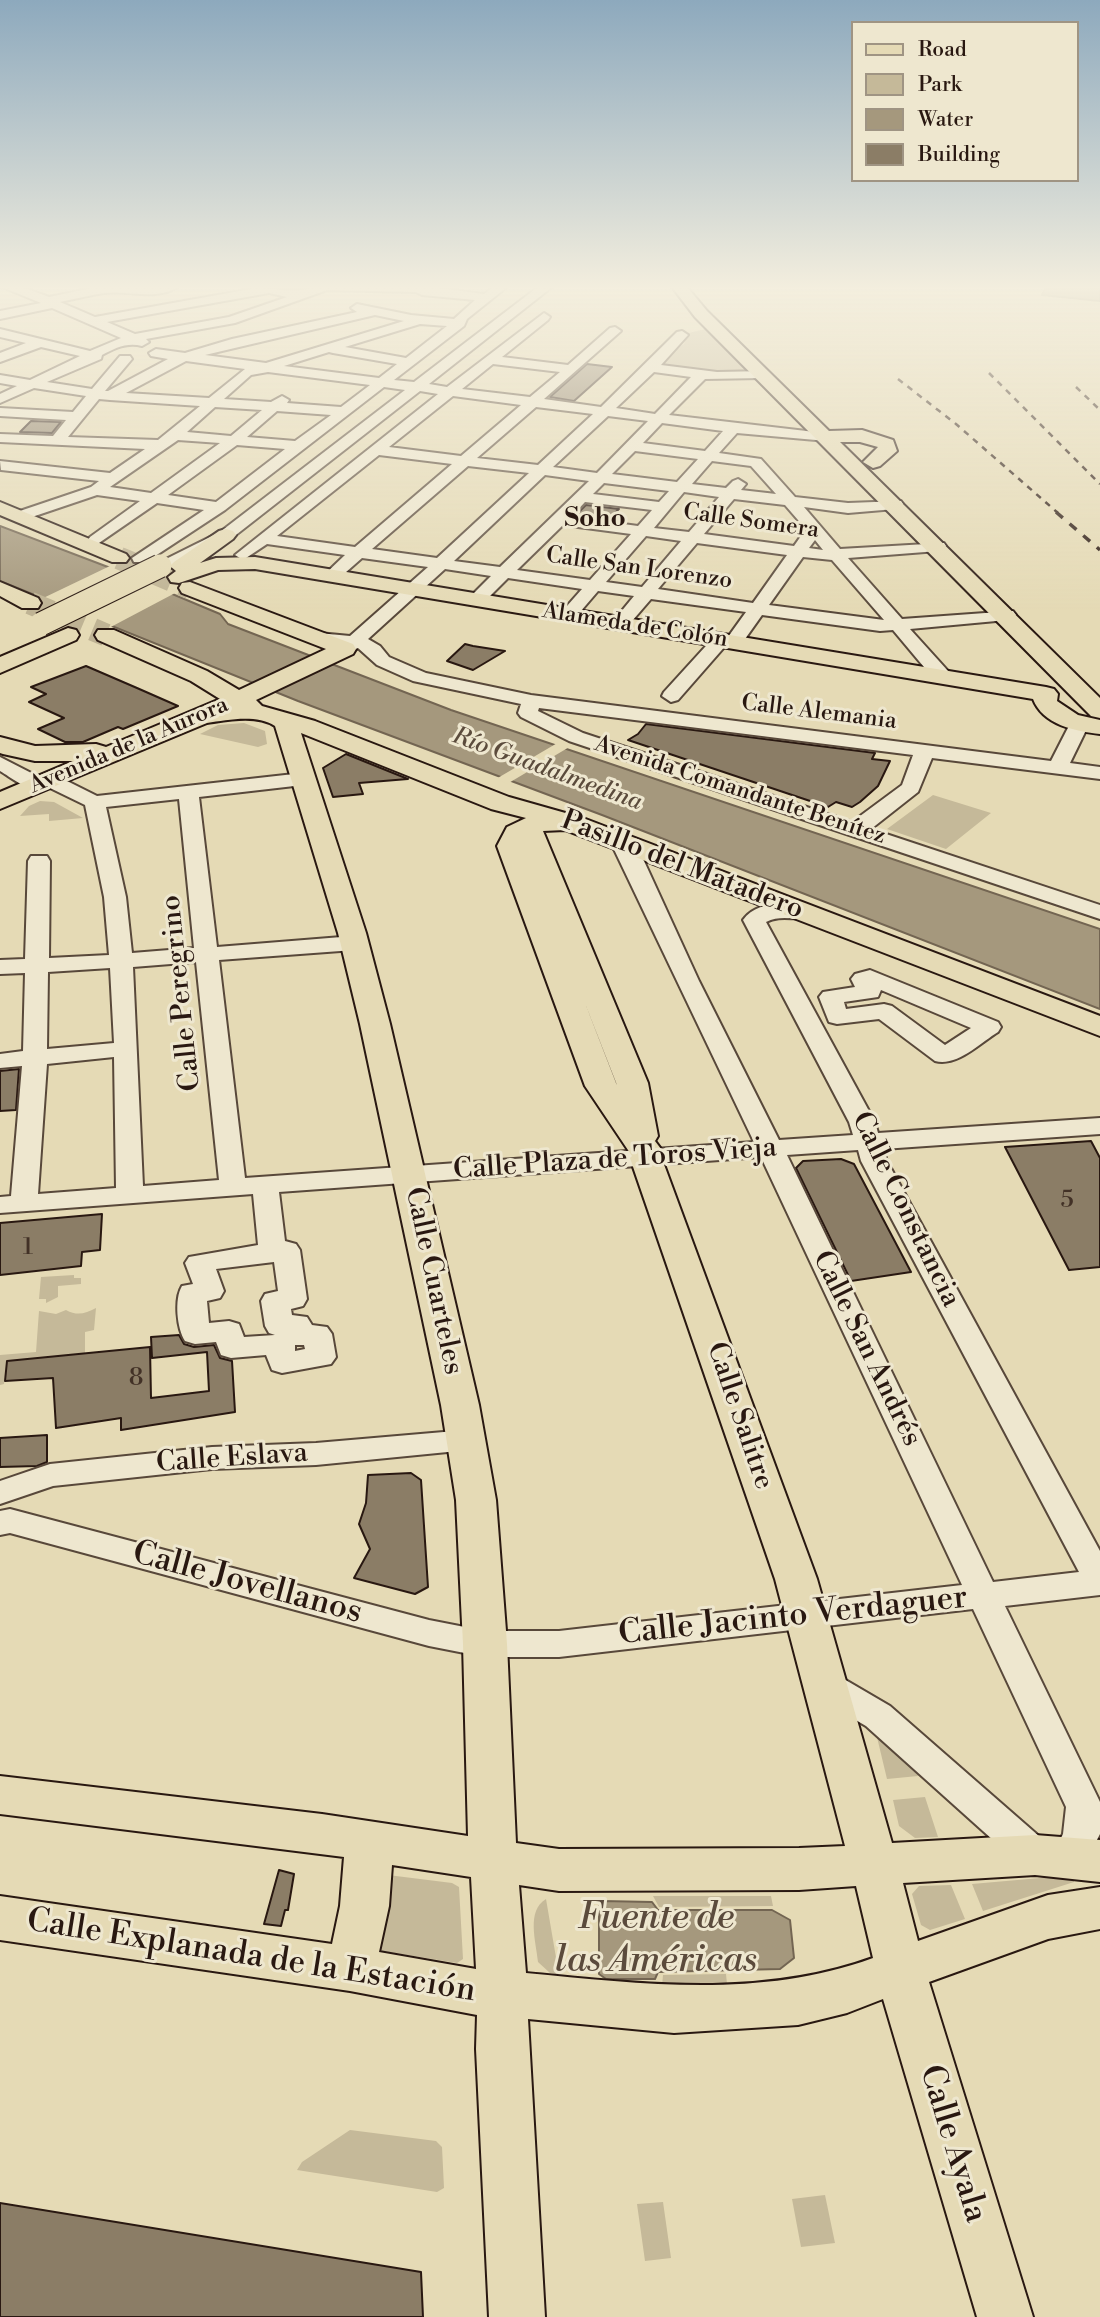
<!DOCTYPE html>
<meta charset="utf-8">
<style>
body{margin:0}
#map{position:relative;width:1100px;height:2317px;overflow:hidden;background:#e5dab5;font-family:"Libre Bodoni",serif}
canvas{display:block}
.legend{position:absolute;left:851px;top:21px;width:228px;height:161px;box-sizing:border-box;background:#eee7cf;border:2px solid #9f9483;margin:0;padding:9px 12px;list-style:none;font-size:21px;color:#291811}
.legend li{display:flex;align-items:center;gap:14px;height:35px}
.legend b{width:35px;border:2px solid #9f9483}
</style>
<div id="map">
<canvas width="1100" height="2317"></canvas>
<ul class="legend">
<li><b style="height:9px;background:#e5dab5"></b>Road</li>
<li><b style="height:19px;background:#c5b999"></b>Park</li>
<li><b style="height:19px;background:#a5987d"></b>Water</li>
<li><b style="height:19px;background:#8b7d66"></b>Building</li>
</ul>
</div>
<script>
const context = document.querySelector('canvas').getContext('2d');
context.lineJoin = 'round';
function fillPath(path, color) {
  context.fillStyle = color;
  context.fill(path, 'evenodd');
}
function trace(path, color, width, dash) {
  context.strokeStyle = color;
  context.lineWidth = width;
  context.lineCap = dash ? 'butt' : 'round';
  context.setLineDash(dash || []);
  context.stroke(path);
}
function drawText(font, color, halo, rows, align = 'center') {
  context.font = font + ' "Libre Bodoni",serif';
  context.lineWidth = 6;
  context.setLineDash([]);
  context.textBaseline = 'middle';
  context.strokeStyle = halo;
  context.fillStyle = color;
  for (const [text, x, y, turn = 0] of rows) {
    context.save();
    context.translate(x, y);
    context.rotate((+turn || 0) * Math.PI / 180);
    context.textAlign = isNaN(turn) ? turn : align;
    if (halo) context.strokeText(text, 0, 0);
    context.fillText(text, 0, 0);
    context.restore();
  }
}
const green = new Path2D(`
 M706,329L728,346L751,369L725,373L664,364L667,355L684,344L688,333Z
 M244,723L265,731L267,744L258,747L200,734L218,725Z
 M933,795L991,813L946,849L887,829Z
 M40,801L54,802L83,818L49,821V814L20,816L29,806Z
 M74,1275V1278H81V1284L58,1286V1297L46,1303V1299H39L41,1277Z
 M96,1308L94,1330L85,1332V1353L7,1361L4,1384L0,1385V1355L36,1352L39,1311L56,1314L66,1310C77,1316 85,1314 96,1308Z
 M876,1733L910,1751L918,1776L887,1779Z
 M925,1797L938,1837L915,1838L899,1826L893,1800Z
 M388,1875L452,1883L459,1887L463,1959L457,1963L382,1951L379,1948L391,1898Z
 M1074,1875V1882L983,1911L972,1884Z
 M951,1885L965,1919L930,1930L921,1925L912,1894L919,1886Z
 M653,1896H771L773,1906L659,1907Z
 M546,1899L559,1975L550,1973L538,1962C536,1941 526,1911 546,1899Z
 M726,1974L727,1984L662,1986L663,1975Z
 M350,2130L436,2141L442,2147L444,2188L437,2192L297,2170L302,2162Z
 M825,2195L835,2243L801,2247L792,2199Z
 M663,2202L671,2258L645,2261L637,2204Z`);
const water = new Path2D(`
 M1046,287H1100V301L1042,295Z
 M0,526L108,567L220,614L228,624L451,710L1100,929V1009L602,815L298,701L0,581Z
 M602,1901L652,1902L658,1910H772L790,1920L794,1958L780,1969L658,1972L655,1979H606L599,1974V1907Z`);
const pier = new Path2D(`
 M112,565L177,592L107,629L37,601Z
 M559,742L571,746L507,784L496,779Z`);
const ferry = new Path2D(`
 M1046,289L1100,288`);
const building = new Path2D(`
 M587,364L612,367L574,401L550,397Z
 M31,421L61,422L52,433L20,432Z
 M586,505L619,509L608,519L576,515Z
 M465,644L473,646L505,651L473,670L447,661Z
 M86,666L137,688L178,706L123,729L118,727L83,742H65L38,729L64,718L29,702L46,694L31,687Z
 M646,724L875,753L872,759L890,761L878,786L860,802L852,807L836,802L828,807L628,740L638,734Z
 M346,754L408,779L359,783L363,794L333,797L323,768Z
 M19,1069L16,1110L0,1111V1071Z
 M1091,1141L1100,1158V1267L1069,1270L1005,1147Z
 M841,1159L854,1164L911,1272L851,1281L796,1168L803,1161Z
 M102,1214L100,1250L82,1252L81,1266L0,1275V1223Z
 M179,1335L184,1344L194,1347L214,1345L220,1358L232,1361L235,1412L121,1430V1418L56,1428L53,1378L5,1381L7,1361L150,1347L151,1398L209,1391L207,1352L152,1358L151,1337Z
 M47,1435V1462L37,1466L0,1467V1438Z
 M411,1473L421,1480L428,1587L415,1594L354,1578L370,1549L359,1524L366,1503L368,1475Z
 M279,1870L294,1874L288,1910H285L281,1926L264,1924Z
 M0,2203L421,2272L423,2317H0Z`);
const majorTunnel = new Path2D(`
 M119,558L190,588
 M30,603L106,635`);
const minor = new Path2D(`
 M2,287H22L49,297L97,287H177C157,301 127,290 105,293C90,295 75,299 60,302L95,317L251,289L250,287C271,287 294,295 313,287H430L484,294L493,287H507L467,319L464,326L394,380L414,382L538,287H552L429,384L447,387L544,313L550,317L548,320L502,357L568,365L610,328L615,327L621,331L544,399L601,407L677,332L682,331L688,335L661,365L717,372L767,371L769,374L762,378L705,379L669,415L832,434L834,437L827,441L737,433L719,453L761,459L795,497L848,503L901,501L903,504L901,507L895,509L848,513L804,507L840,549L944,543L946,546L938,551L848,558L902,619L1013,611L1016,615L1007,620L910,629L948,671L950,675L948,679H934L893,630L880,631L762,615L740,646L734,647L727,644L678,700L671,702L662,696L664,692L715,636L721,635L728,637L746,612L651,599L626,628L620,629L611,624L634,596L598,591L574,619L568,620L559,615L582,589L508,578L482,604L476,605L467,600L491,576L445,569L368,639L380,646L389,657L426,673L531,695L1051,761L1072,720H1086L1089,724L1070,763L1100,767V779L932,758L918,792L871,829L1100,905V919L569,741L521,717L518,713L521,704L413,681L377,665L358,648L346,653L340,652L337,648L339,645L308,640L305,636L308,632L350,636L428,567L362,558L337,580L331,581L323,576L345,555L267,544L243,560L235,555L438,394L420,391L232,538L166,570L160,571L152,566L220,532L405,390L384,387L225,510L146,562H134L132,558L204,510L157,503L96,545L88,540L90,537L140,501L97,495L26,519H14L12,516L14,513L91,487L99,481L1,470L0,461L110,473L145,449L0,442V434L53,436L66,420L0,416V408L73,412L86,396L34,388L0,403V394L17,386L0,383V375L30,380L80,356L41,347L0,362V353L26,343L0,337V329L90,351L121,338L52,308L0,319V311L41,303ZM327,290L416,292L422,295L475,300L454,319L411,315L357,304L351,308L357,312L232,339L185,353L156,349L149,353L151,356L168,359L108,391H105L132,359L130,356H120L92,389L47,382L101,359L102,355C115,348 127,342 142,346L149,342L146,339L235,323ZM269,293L287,297L229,317L135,334L107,322ZM375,315L404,321L266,363L205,355ZM420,324L447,326L406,358L345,347ZM329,352L333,353L397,364L379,378L284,366ZM186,361L245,369L209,398L126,393ZM493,364L560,372L530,397L462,389ZM268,372L370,385L341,407L287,403L289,400L282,396L271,402L224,399L251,375ZM654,372L691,377L655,414L616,408ZM453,396L521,405L461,456L389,447ZM99,399L110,400L200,406L158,440L68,437ZM215,407L262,410L231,436L187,432ZM536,407L593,414L538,465L477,458ZM277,411L331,415L295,441L247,437ZM608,416L648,421L597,473L553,467ZM662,423L723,431L705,451L643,443ZM178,440L220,443L151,493L110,487ZM237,445L285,449L216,502L168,495ZM635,451L698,459L677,482L612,474ZM379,455L452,464L355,547L277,536ZM712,461L751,466L776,494L741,490L746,484L738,479L733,481L726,488L692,484ZM468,466L529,473L437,558L372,549ZM545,475L589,481L500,567L454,561ZM604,483L669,491L659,502L593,494ZM684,492L719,497L689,532L654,528ZM734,499L785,505L811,535L801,536L794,546L704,534ZM585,502L652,510L638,526L571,517ZM563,525L631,534L590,580L517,570ZM646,536L681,541L642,587L606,582ZM815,540L823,550L809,548ZM697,543L787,555L753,603L658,589ZM803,557L832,560L884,620L769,605ZM539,708L913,755L902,785L852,822L583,733L538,711Z
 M0,757L41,778L50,774L57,776L97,796L303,773L310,775L313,779L310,783L303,785L199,797L217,947L354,936L362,938L365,943L362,948L354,950L219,960L245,1178L754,1142L611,843L615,839H629L644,861L699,981L779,1140L853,1135L849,1122L743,920C757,900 788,902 810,907L813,912L810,917C795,921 781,914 766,922L875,1122L878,1133L1100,1118V1134L883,1149L887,1161L1100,1551V1595L1005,1606L1100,1802V1834L1082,1869L1069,1874L1056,1869L1051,1860L1048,1866L1035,1871L1022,1866L866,1726L813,1695L808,1685L813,1675L825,1671L837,1675L890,1706L1048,1844L1053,1853L1063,1834L1066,1807L973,1609L559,1657H485L429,1646L10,1533L0,1535V1511L10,1509L429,1620L485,1631H559L962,1585L761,1157L279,1192L285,1241L296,1244L300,1250L307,1299L303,1306L291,1309L292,1315L307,1317L312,1325L327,1327L332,1334L336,1357L331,1364L282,1373L272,1370L266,1355L231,1358L221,1355L216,1342L195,1344L185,1341C177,1329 174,1299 182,1286L193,1284L185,1263L189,1257L258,1245L253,1194L0,1213V1197L11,1196L22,1066L0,1068V1054L23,1051L25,973L0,974V960L25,959L28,861L31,856H47L50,861L49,958L109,955L104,897L85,805L48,787C34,797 14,779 0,771ZM179,799L194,948L132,953L126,897L106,807ZM196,962L219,1180L143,1186L133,967ZM110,968L114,1043L47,1049L48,972ZM114,1057L116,1188L38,1194L47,1064ZM858,1150L861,1161L1079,1572L993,1582L787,1155ZM274,1262L278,1291L265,1294L261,1301L265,1326L269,1333L275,1335L244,1337L239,1324L229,1321L209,1323L207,1301L220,1298L224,1291L216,1269ZM295,1345H304L305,1349L295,1351Z
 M870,970L998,1022L1001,1027L998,1032C980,1043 957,1067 935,1061L879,1019L837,1024L829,1022L819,997L823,992L855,987L851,979L855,974ZM881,990L971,1028L945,1045L892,1006L884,1004L846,1009L844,1002L878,997Z
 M467,1430L478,1433L482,1441L478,1449L316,1465L212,1469L53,1486L0,1504V1481L50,1464L212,1447L316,1443Z`);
const major = new Path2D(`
 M672,287H687L707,311L829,431L862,430L893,440L897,451L880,466L873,468L863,462L878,447L860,442H840L1100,698V718L1091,716L695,317Z
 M0,502L126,554L129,558L126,562H112L0,515Z
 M226,529L233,531L236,535L233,539L200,563L216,558L255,557L1046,687L1054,689L1058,694L1057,701L1078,715L1100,720V734C1075,731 1043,725 1033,699L255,569L218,570L179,583L171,582L168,577L176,571L170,566L174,562L219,531Z
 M0,582L38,598L41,603L38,608H22L0,596Z
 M190,582L353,644L356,649L353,654L256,700L262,706L315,721L509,797L583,818L1100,1016V1036L565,830L543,831L648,1083L658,1136L655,1141L661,1149L659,1151L817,1579L892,1843L1035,1835L1100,1840V1882L1035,1875L903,1883L918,1941L1048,1895L1100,1887V1929L1048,1939L929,1982L1033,2317H977L883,1999L847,2013L798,2025L674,2033L528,2019L545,2317H489L476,2049L477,2015L350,1991L0,1940V1896L332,1944L340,1906L344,1857L0,1814V1776L322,1814L468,1836L463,1644L456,1500L441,1405L360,1024L338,933L275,726C256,714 228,720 207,723L0,809V792L73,761H35L3,754L0,753V737L35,746L96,744L106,747L220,699L191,681L98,640L95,635L98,630H114L207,671L239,690L326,649L182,593L179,588L182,583ZM301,733L491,809L526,818L507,827L497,846L585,1086L632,1156L630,1158L775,1579L845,1846L799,1848L559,1849L516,1843L507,1644L496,1500L479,1405L390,1024L366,933ZM583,998L616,1083L617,1085ZM392,1865L471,1877L476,1969L379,1952L389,1906ZM519,1885L559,1891L799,1890L856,1886L873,1958C761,1999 643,1984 526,1973Z
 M68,628L76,630L79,635L76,640L0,673V657Z`);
const railFar1 = new Path2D(`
 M989,373L1100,484
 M898,379L956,424L1058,513
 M1076,387L1100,410`);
const rail = new Path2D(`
 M1056,512L1100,550`);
const majorBridge = new Path2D(`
 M41,624L160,566`);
const farStreetnames = [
 ["Calle Somera",751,522,8],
 ["Calle San Lorenzo",639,569,8],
 ["Alameda de Colón",635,626,9],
 ["Calle Alemania",819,713,7],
 ["Avenida de la Aurora",129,746,-23],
 ["Avenida Comandante Benítez",740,791,18]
];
const farWaternames = [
 ["Río Guadalmedina",547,770,20]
];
const numberNames = [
 ["5",1067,1201],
 ["1",28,1248],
 ["8",136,1379]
];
const farQuarternames = [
 ["Soho",595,520]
];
const streetNames = [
 ["Pasillo del Matadero",682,866,21],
 ["Calle Peregrino",182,993,-96],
 ["Calle Plaza de Toros Vieja",615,1160,-4],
 ["Calle Constancia",905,1210,64],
 ["Calle Cuarteles",433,1281,78],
 ["Calle San Andrés",866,1349,64],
 ["Calle Salitre",739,1416,71],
 ["Calle Eslava",232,1459,-4]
];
const nearStreetnames = [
 ["Calle Jovellanos",247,1584,15],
 ["Calle Jacinto Verdaguer",793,1617,-6],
 ["Calle Explanada de la Estación",251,1957,9],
 ["Calle Ayala",952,2144,73]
];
const nearWaternames = [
 ["Fuente de",656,1919],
 ["las Américas",656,1962]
];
fillPath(green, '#c5b999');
fillPath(water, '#a5987d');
trace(water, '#736552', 2);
fillPath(pier, '#e5dab5');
trace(ferry, '#5b4b3c', 2, [4.5, 3.5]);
fillPath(building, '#8b7d66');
trace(building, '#291811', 2);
trace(majorTunnel, '#bfb394', 23, [23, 11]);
trace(minor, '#58483a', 4);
trace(major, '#291811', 4);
fillPath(minor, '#eee7cf');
fillPath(major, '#e5dab5');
trace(railFar1, '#291811', 2.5, [6, 6]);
trace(rail, '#291811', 3.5, [9, 9]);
trace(majorBridge, '#291811', 25, []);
trace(majorBridge, '#e5dab5', 23);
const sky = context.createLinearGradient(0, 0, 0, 612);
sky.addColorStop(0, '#8da9bd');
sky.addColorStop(0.47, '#f3eede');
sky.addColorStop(1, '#f3eede00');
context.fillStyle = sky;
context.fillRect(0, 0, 1100, 612);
drawText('23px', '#291811', '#eee7cf', farStreetnames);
drawText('italic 24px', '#5b4b3c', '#eee7cf', farWaternames);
drawText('24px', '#423126', null, numberNames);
drawText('bold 26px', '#291811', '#eee7cf', farQuarternames);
drawText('28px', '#291811', '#eee7cf', streetNames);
drawText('33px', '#291811', '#eee7cf', nearStreetnames);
drawText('italic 37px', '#5b4b3c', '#eee7cf', nearWaternames);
</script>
